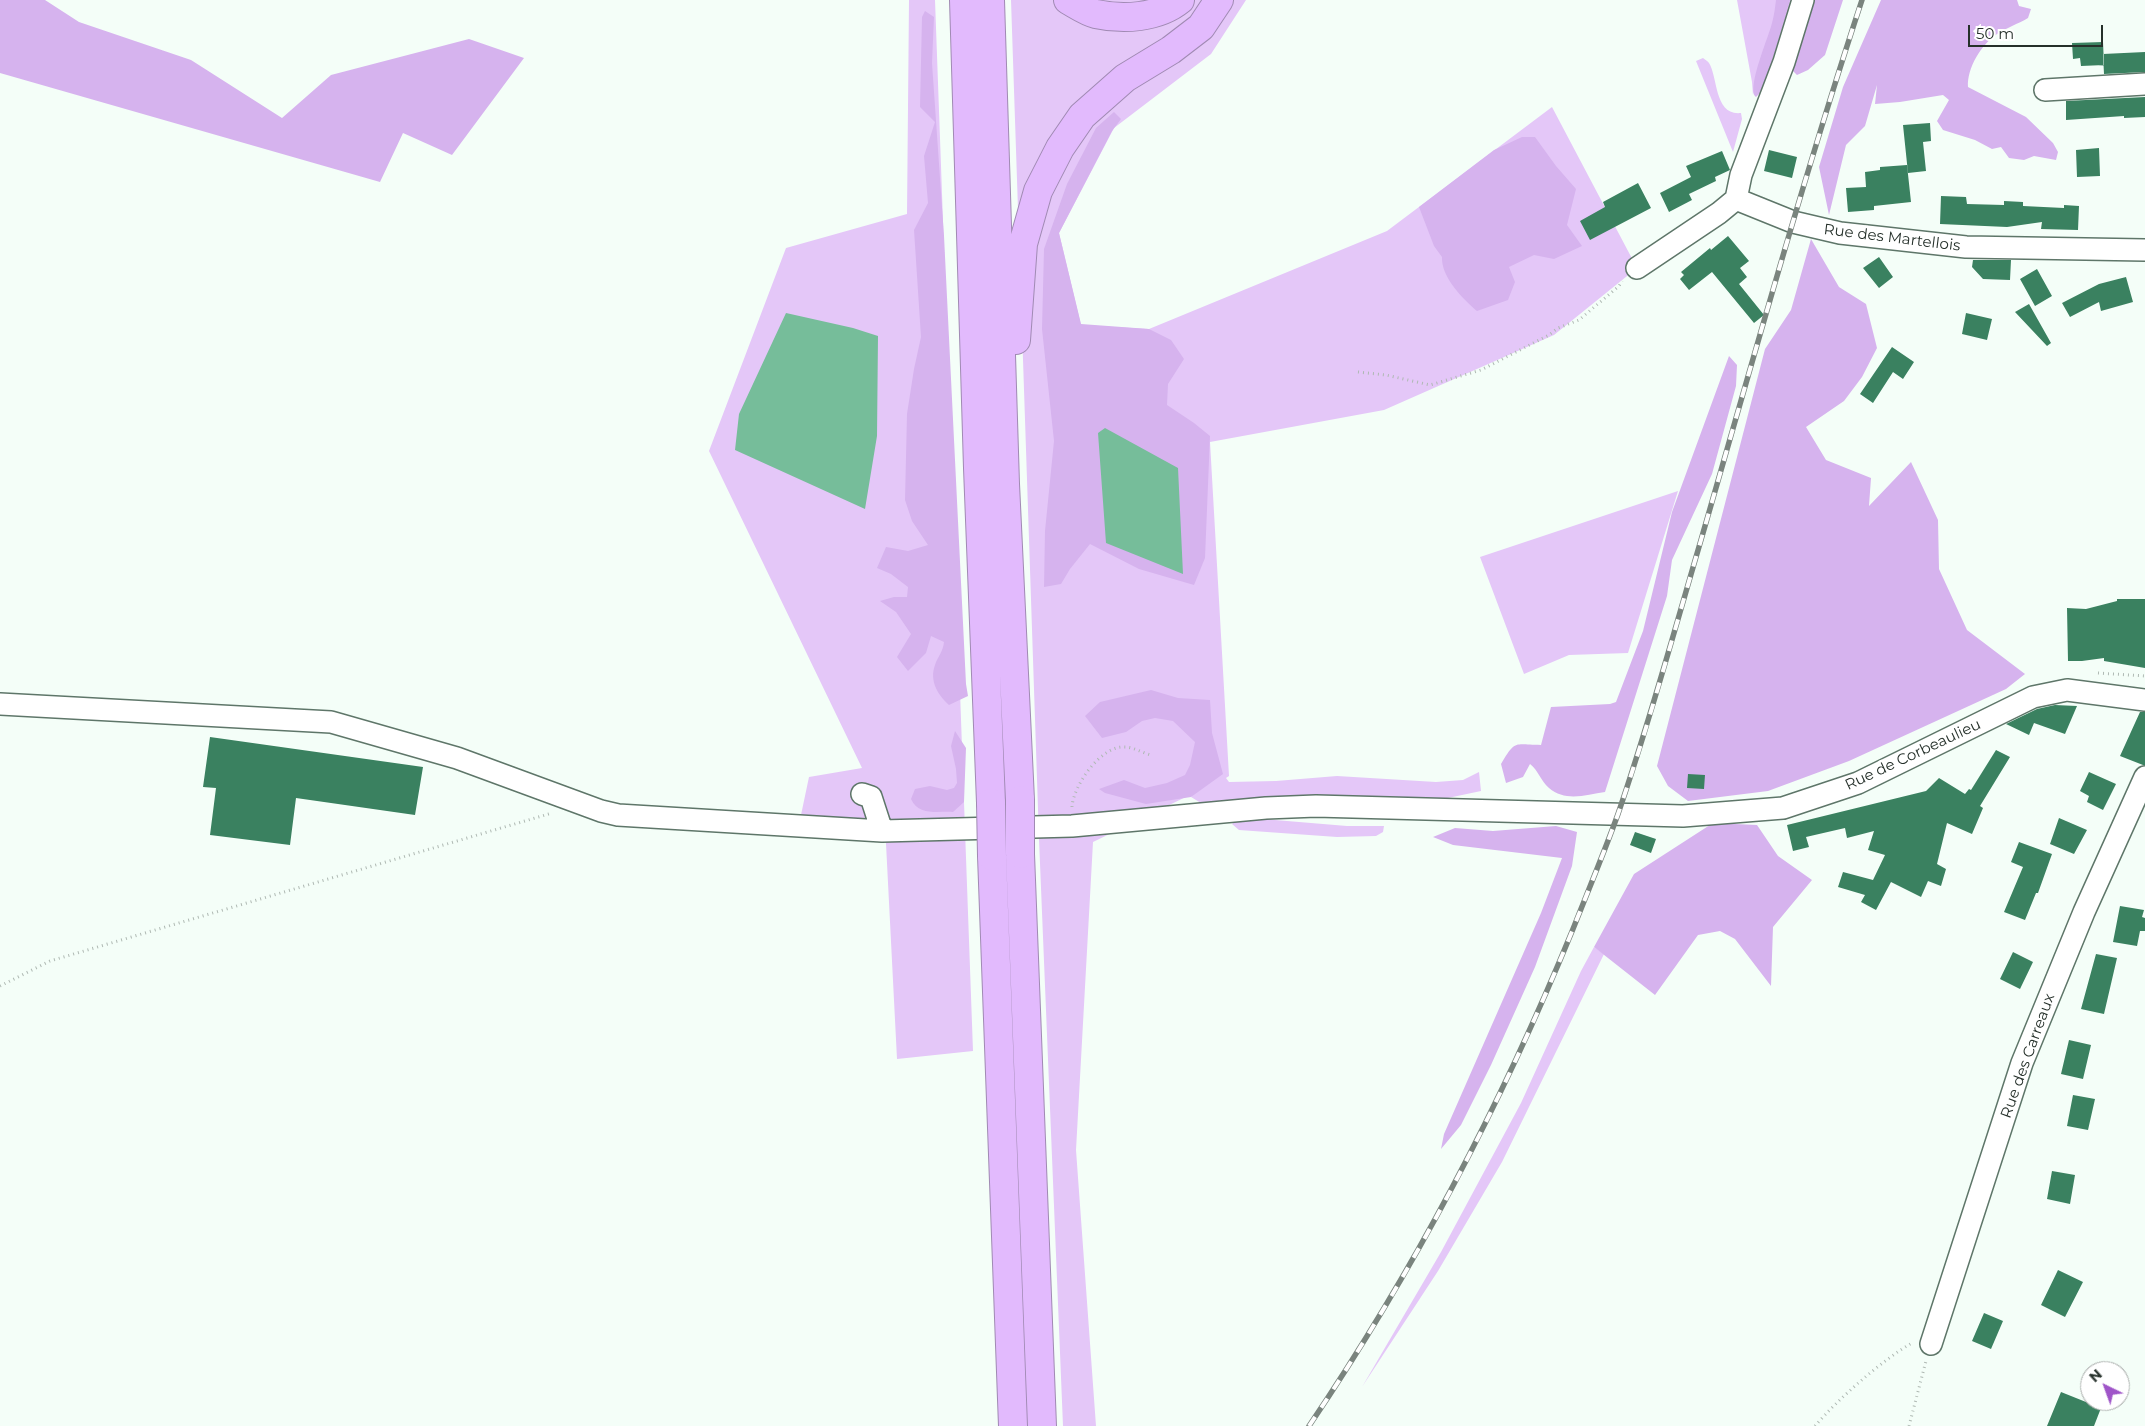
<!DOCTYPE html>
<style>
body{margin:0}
#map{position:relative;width:2145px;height:1426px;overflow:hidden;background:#f4fef8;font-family:Montserrat,sans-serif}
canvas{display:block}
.north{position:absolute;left:2080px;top:1361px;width:50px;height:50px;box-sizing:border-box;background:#fff;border:1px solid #a8acaa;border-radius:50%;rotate:318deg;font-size:14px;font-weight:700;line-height:20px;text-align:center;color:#25302a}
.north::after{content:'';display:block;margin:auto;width:18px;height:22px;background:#9f55c8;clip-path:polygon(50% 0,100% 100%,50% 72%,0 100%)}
.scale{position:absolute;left:1968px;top:25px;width:135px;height:22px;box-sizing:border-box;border:2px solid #25302a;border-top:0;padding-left:6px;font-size:15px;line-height:18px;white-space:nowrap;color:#25302a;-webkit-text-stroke:4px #fff;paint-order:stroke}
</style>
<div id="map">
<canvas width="2145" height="1426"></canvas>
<div class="north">N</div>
<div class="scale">50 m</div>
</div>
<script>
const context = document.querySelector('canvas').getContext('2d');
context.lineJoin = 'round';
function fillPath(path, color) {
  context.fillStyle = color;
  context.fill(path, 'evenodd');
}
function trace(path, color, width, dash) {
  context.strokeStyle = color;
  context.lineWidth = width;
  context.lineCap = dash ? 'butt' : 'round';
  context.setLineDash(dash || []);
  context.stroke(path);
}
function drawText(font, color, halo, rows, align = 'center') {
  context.font = font + ' Montserrat,sans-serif';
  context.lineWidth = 5;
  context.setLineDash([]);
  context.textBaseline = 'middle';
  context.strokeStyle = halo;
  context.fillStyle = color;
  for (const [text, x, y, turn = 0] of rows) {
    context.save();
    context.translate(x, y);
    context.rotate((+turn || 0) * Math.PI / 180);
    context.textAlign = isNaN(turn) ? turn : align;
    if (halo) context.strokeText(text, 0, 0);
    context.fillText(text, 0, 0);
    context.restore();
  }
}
const green = new Path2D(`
 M909,0H935L973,1051L897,1059L885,824L801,815L809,777L862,768L709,451L786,248L907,214Z
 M1011,0H1246L1211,54L1114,128L1059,233L1081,325L1149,329L1387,231L1552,107L1637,268L1554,335L1384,410L1210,442L1229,776L1226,778L1229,782L1276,781L1337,776L1436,782L1463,780L1479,772L1481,791L1443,799H1292L1201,803L1191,797L1194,793L1093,842L1076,1150L1096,1426H1063L1039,839Z
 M1737,0H1799L1779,54L1766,55L1753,95L1752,82Z
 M1703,58C1705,60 1708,61 1709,63C1718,77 1714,116 1741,113L1742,119L1733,152L1696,61Z
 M1678,491L1628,653L1569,655L1524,674L1480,557Z
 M1239,817L1347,826H1384L1383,832L1376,836L1337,837L1239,830L1232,824Z
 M1594,947L1604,954L1502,1162L1438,1271L1362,1387L1441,1252L1521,1103L1581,971Z`);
const forest = new Path2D(`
 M0,0H45L79,22L191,60L282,118L331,75L469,39L524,58L452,155L403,133L380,182L0,73Z
 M1776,0H1790L1764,89L1756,97C1746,89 1769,36 1772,23C1774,16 1775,8 1776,0Z
 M1807,0H1843L1825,55L1808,70L1797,75L1784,62Z
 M1881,0H2017L2019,6L2031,9L2028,18C2018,24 2006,28 1997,34C1981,45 1967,68 1968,87L2026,117L2053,143L2058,152L2056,160L2034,156L2024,160L2009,158L2001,147L1992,149L1975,140L1943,130L1937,121L1949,100L1943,95L1900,102L1875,104L1877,85L1865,126L1846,145L1829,215L1819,167L1843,87Z
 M925,11L934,17L932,63L944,236L966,684L968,696L949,705C938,695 929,681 935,665C938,656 943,652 944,642L931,636L926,653L908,671L897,657L911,634L896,612L880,601L894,597H907L908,587L891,574L877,568L886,547L908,551L928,545L912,521L905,500L907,414L914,369L921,337L914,230L928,203L924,156L935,122L920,107L922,17Z
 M1114,112L1121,119L1112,131L1059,233L1081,324L1149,329L1171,340L1184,359L1168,384L1167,405L1194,423L1210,436L1205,558L1194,585L1139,569L1090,544L1070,569L1061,584L1044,587L1045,531L1054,441L1042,329L1044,249L1067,184L1096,128Z
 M1522,137H1535L1556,166L1576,189L1567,225L1582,246L1554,259L1534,255L1509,267L1515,282L1508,300L1477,311C1463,299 1441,277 1442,257L1434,246L1419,207L1494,150Z
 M1811,239L1839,287L1866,304L1877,348L1862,377L1844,401L1806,427L1826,460L1871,478L1869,506L1911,462L1938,520L1939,569L1967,630L2025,674L2006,689L1849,761L1768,791L1688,801L1668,786L1657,766L1765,349L1791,310Z
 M1729,356L1737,365L1736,386L1712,474L1672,560L1667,596L1605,792C1586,795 1565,802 1549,788C1541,781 1538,770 1530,764L1523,777L1506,783L1501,764C1516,739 1514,745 1541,745L1551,707L1610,704L1616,702L1643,631L1672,512Z
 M1151,690L1178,698L1210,700L1212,733L1223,774L1191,797L1146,804L1105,793L1099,789L1124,780L1145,788L1167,783L1185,775L1190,765L1195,742L1173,721L1155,718L1142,721L1126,732L1102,738L1085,716L1100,702Z
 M955,731L966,748L964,802L953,812C936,811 919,816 911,799L915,789L930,786L947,790L954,788L957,783L956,769L951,746Z
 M1713,823L1757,825L1778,856L1812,880L1773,927L1771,986L1735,939L1720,931L1698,935L1655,995L1594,947L1634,874Z
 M1556,826L1577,832L1572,866L1535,967L1491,1065L1461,1125L1441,1149L1444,1134L1541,913L1562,858L1453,845L1433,837L1455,828L1493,831Z`);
const water = new Path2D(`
 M786,313L853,328L878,336L877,436L865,509L735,450L739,414Z
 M1105,428L1178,468L1183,574L1106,543L1098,433Z`);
const building = new Path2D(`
 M2103,42L2104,65L2081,66L2080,58L2073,59L2072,43Z
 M2145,52V72L2104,74L2103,54Z
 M2145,97V117L2124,118V116L2066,120V101Z
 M1930,123L1931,141L1923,142L1926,171L1908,173L1903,125Z
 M2099,148L2100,176L2077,177L2076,150Z
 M1769,150L1797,157L1792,178L1764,171Z
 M1722,151L1730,170L1715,177L1716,181L1689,194L1692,200L1669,212L1660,193L1691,177L1686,166Z
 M1907,165L1911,202L1874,206V210L1848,212L1846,188L1866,187L1865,172L1880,170V167Z
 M1638,183L1651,208L1590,240L1580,221L1605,207L1603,202Z
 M1941,196L1966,197L1967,204L2004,205V201L2023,202V206L2064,208V205L2079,206L2078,230L2041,229L2042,222L2007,227L1940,224Z
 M1728,236L1749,261L1740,268L1747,277L1739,284L1764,315L1754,323L1712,272L1689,290L1680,279L1684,275L1681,272L1710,248L1711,250Z
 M1879,257L1893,277L1879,288L1863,268Z
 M1973,260H2011L2010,280L1983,279L1972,267Z
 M2037,269L2052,296L2035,306L2020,279Z
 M2126,277L2133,302L2101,311L2099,302L2070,317L2062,303L2099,284Z
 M2029,304L2051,343L2047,346L2015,312Z
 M1966,313L1992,319L1987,340L1962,334Z
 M1892,347L1914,362L1903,379L1893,372L1873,403L1860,394Z
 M2117,599H2145V668L2104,661V658L2082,661H2068L2067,608L2086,609L2117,601Z
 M2055,705L2077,706L2065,734L2034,723L2029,735L2006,724L2037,709Z
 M2140,712H2145V765H2143L2120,756Z
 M210,737L423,767L415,815L296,798L290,845L210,835L216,788L203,787Z
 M1996,750L2010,757L1980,806L1983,808L1972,834L1947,823L1937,864L1946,869L1941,886L1928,881L1921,897L1891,882L1876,910L1861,902L1865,895L1838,887L1843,872L1873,880L1885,855L1868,850L1874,831L1847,838L1845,828L1806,837L1809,847L1793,851L1787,825L1926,791L1939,778L1965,794L1969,789L1971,790Z
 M2089,772L2116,784L2103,810L2087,802L2089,796L2080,791Z
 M1688,774L1705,775L1704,789L1687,788Z
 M2059,818L2087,830L2074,854L2050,844Z
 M1635,832L1656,839L1651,853L1630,845Z
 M2019,842L2052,854L2038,893H2036L2025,920L2004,912L2023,867L2011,862Z
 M2120,906L2144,910L2142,917L2145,918V931H2140L2137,946L2113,942Z
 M2013,952L2033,962L2020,989L2000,979Z
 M2096,954L2117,958L2104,1014L2081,1009Z
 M2069,1040L2091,1045L2083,1079L2061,1074Z
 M2073,1095L2095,1099L2088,1130L2067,1126Z
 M2052,1171L2075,1175L2070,1204L2047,1199Z
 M2058,1270L2083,1282L2065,1317L2041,1305Z
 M1984,1313L2003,1321L1991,1349L1972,1341Z
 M2061,1392L2101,1408L2094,1426H2047Z`);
const path = new Path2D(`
 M1358,372L1386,375L1430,385L1481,370L1549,335L1558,328L1579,320L1619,286L1622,281
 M2098,673L2145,676
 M1072,807C1073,786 1101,745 1125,747C1133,747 1143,753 1151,755
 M0,986L50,961L552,813
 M1815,1426C1837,1400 1882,1360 1912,1343
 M1909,1426L1926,1361`);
const minor = new Path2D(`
 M1803,0L1784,62L1741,175L1736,199L1793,222L1840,233L1966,247L2145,250
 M2045,90L2145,84
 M1637,268L1719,213L1736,199
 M0,704L331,722L457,758L601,811L618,815L882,831L1072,826L1266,808L1316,806L1683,816L1783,808L1858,783L2033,697L2067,690L2145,700
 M862,794L871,797L882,831
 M1931,1344L2022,1063L2084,912L2145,777`);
const highway = new Path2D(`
 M964,0L978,468L991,803
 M990,0L1005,484L1020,800
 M1068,0C1077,5 1087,12 1096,14C1123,20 1158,18 1180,0
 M1016,340L1023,244L1038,191L1060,148L1082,116L1125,78L1171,50L1201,27L1219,0
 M1020,854L1042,1426
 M992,856L1013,1426`);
const rail = new Path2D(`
 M1309,1426C1415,1269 1501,1105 1573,929C1588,891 1604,853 1618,814C1649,724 1674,632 1701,540C1753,360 1803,179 1862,0`);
const highwayBridge = new Path2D(`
 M991,803L992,856
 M1020,854V800`);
const streetNames = [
 ["Rue des Martellois",1892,238,7],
 ["Rue de Corbeaulieu",1913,755,-25],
 ["Rue des Carreaux",2028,1056,-70]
];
fillPath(green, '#e4c7f8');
fillPath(forest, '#d6b3ee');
fillPath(water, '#76bd9a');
fillPath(building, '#3a8160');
trace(minor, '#5e7669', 24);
trace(highway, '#a08ab3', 30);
trace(path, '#afb9b3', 3, [1, 4]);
trace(minor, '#fff', 21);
trace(highway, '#e2bafd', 28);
trace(rail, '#7a847e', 5.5);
trace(rail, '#fff', 4, [11]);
trace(highwayBridge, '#a08ab3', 30, []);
trace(highwayBridge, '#e2bafd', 28);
drawText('15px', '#25302a', '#fff', streetNames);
</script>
